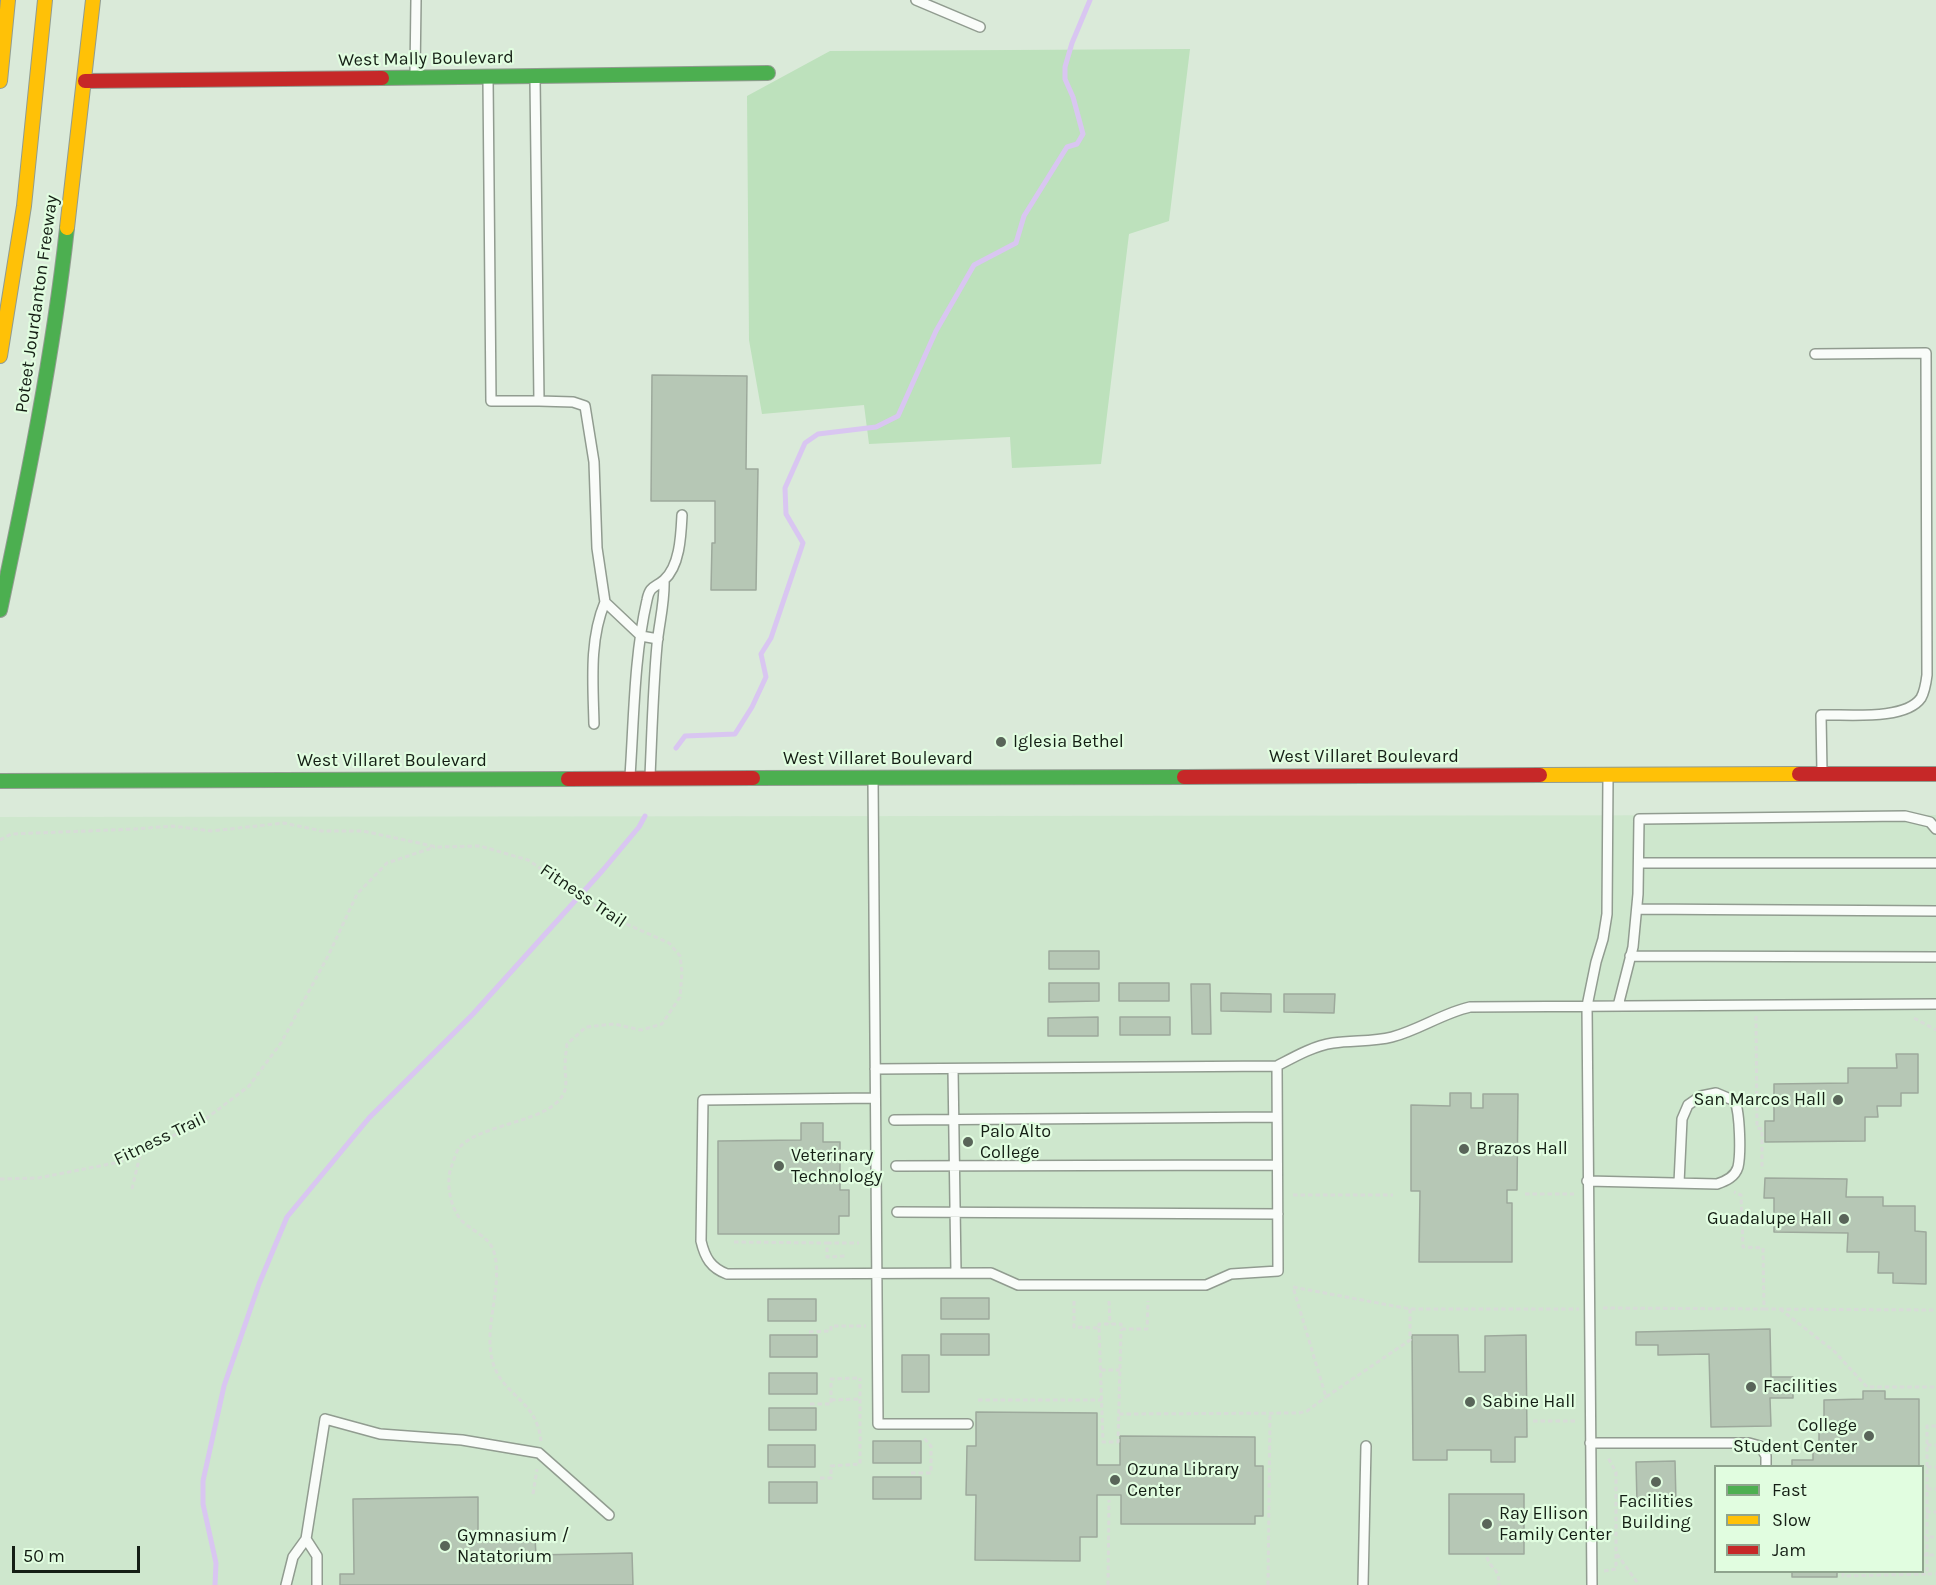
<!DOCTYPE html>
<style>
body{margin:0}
#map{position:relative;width:1936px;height:1585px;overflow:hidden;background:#daead9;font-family:Karla,sans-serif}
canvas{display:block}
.legend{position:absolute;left:1714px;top:1465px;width:210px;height:108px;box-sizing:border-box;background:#e1fde0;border:2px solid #8fa48e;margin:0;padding:8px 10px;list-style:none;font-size:18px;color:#141e14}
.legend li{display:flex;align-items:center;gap:12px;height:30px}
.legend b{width:30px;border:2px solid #8fa48e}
.scale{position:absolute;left:12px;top:1546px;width:128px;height:27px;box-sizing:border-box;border:3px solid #141e14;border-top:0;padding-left:8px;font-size:18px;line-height:21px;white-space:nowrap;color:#141e14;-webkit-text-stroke:4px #e1fde0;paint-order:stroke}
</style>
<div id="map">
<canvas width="1936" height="1585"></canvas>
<ul class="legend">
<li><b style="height:8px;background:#4caf50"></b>Fast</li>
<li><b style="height:8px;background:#ffc107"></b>Slow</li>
<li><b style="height:8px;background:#c62828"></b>Jam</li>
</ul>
<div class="scale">50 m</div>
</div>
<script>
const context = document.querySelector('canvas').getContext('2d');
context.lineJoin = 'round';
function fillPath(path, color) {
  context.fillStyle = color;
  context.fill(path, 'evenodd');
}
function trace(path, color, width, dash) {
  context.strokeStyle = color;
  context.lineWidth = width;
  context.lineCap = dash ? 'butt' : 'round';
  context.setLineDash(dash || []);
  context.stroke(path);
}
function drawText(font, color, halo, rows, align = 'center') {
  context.font = font + ' Karla,sans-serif';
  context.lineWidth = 4.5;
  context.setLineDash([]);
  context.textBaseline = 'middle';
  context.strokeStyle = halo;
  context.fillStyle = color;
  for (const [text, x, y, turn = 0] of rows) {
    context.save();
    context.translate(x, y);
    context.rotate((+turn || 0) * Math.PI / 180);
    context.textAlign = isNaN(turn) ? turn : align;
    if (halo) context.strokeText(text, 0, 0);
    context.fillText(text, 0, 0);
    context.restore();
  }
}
const built = new Path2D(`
 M1936,815V1585H0V817ZM1716,1466H1922V1572H1716Z`);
const green = new Path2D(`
 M1190,49L1169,221L1129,234L1101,464L1012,468L1010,437L869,444L864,405L762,414L749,340L747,96L830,51Z`);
const stream = new Path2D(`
 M676,748L685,736L735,734L752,707L766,677L761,654L771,638L803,543L786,514L785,488L805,443L818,434L876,427L898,416L936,331L974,265L1016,243L1024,216L1067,147L1077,144L1083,134L1073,97L1065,79V67L1072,43L1090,0
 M215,1585L216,1563L203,1504V1481L224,1386L259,1284L287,1217L369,1118L473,1014L603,870L639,827L645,816`);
const building = new Path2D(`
 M652,375L747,376L746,469H758L756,590H711L712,543H715V501H651Z
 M1049,951H1099V969H1049Z
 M1049,983H1099V1001L1049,1002Z
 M1119,983H1169V1001H1119Z
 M1191,984H1210L1211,1034H1192Z
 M1221,993L1271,994V1012L1221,1011Z
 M1284,994H1335L1334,1013L1284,1012Z
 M1098,1017V1036H1048V1018Z
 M1120,1017H1170V1035H1120Z
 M1896,1054H1918V1093H1901V1106H1877L1878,1117H1865V1141L1765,1142V1121H1774V1084L1848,1083V1068H1897Z
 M1450,1093H1471V1108H1483V1094H1518L1517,1190H1507V1203H1512V1262H1419L1420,1191H1411V1105L1450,1106Z
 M801,1123H823V1142H840V1190H849V1216H839V1234H718V1141L801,1140Z
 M1765,1178L1847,1179L1846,1197H1883V1206H1915V1231L1926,1232V1284L1893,1283V1273H1878L1879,1252H1847L1848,1233L1774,1232V1198H1764Z
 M941,1298H989V1319H941Z
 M768,1299H816V1321H768Z
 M1770,1329L1771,1377H1793V1398H1770L1771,1426L1711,1427L1709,1354L1658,1355V1345H1636V1332Z
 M941,1334H989V1355H941Z
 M770,1335H817V1357H770Z
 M1412,1335H1458L1459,1372H1485V1336L1526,1335L1527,1437H1515V1462H1491V1450H1447V1460H1413Z
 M902,1355H929V1392H902Z
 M769,1373H817V1394H769Z
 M1863,1391H1885V1399H1919V1466H1792V1460H1813V1446H1819V1425H1824V1400L1863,1399Z
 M769,1408H816V1430H769Z
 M976,1412L1097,1413V1465H1120V1436L1255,1437V1466H1263V1516H1255V1524H1121V1495H1097V1537H1080V1561L975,1560L976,1495H966L967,1446H976Z
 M873,1441H921V1463H873Z
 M768,1445H815V1467H768Z
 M1675,1461L1676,1502L1637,1503L1636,1462Z
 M873,1477H921V1499H873Z
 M769,1482H817V1503H769Z
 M1449,1494H1524V1554H1449Z
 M478,1497V1539L535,1538L536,1555L632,1553L633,1585H340V1574H354L353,1499Z
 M1792,1572H1837V1577H1792Z`);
const path = new Path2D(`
 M0,840L11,834L135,829L173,826L211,831L284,823L322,831H363L437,847L480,846L528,860L613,918L669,943L680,956L682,972L680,997L662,1024L641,1030L614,1024L586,1027L567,1044C566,1052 565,1060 565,1067C565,1074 567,1084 565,1090C555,1123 481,1122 459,1148C456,1152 454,1160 452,1165C445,1181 450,1208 462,1221C473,1232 489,1236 494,1252C504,1289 481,1329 494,1366C506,1398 537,1400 541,1442
 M1756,1016L1757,1128L1762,1129V1170
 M1914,1018L1936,1030
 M0,1179L38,1178L120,1162L203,1121L249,1086L281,1043L329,954L357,894L387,863L435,847
 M132,1189L141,1151
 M1525,1194H1574
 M1293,1195H1393
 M734,1242L827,1243V1257L846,1256
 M827,1243H859
 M1074,1301V1327L1099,1328V1324H1121V1329H1147L1148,1301
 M1109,1301L1110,1324
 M1603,1308L1764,1309L1763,1248L1743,1247L1741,1195L1734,1192
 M1410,1309V1340L1326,1397L1293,1287L1410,1309H1579
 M1764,1309L1936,1310
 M1780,1309L1834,1351L1867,1387H1936
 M1099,1328L1103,1442H1118L1121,1329
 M809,1332L831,1331V1326H866
 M1101,1370H1120
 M831,1400L859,1399
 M978,1400H1102
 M810,1404H831V1379L860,1378
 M1119,1414L1299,1413L1307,1411L1326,1397
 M1533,1421H1575
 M1936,1426H1927V1574H1936
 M1927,1445H1936
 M1927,1467H1936
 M911,1473H931V1446L923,1437
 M820,1478H831V1466L860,1464V1378
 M1927,1489H1936
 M533,1494L537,1469
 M1926,1512H1936
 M1922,1537H1936
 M1617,1554L1639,1585
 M1922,1555H1936
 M1487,1557C1491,1571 1499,1566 1499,1585
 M1604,1571L1616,1569V1472L1607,1456
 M1843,1572V1576L1927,1574
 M1108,1585L1109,1500
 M1268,1585L1270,1413`);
const lane = new Path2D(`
 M916,0L980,27
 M415,76L416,0
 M535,78L539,401L573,402L585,406L594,462L597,548L605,602L641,636L658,639
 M488,79L491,401H539
 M1815,354L1926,353L1927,675C1926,683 1925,691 1921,698C1905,721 1846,714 1821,715L1822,772
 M594,724C593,683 589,640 605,602
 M630,776C634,718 634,657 647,600C650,585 655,588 664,580C680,566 681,535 682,515
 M650,776C652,732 653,689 657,645C659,623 665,602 664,580
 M873,779L878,1424H968
 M1639,863H1936
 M1637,909L1936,911
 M1630,956L1936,957
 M1618,1006L1633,947L1638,894L1639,819L1905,816L1930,822L1936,829
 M875,1069L1277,1066C1294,1057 1313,1046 1333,1043C1353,1040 1373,1042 1392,1037C1419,1030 1443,1013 1470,1007L1936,1004
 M953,1069L956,1273
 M875,1098L703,1100L701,1241C705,1258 711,1268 727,1274L991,1273L1018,1285H1206L1231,1274L1278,1271L1277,1066
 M894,1120L1277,1117
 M896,1166L1277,1165
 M1587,1181L1717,1184C1726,1181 1735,1177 1738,1167C1741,1154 1740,1114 1735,1101L1716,1093L1701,1096L1688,1105L1682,1119L1679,1183
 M897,1212L1278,1214
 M1590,1443H1749L1760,1446L1766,1456V1466
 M306,1539L317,1556V1585
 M286,1585L293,1557L306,1539L325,1419L380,1434L462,1440L539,1453L609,1515
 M1363,1585L1366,1446
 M1592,1585L1587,1006L1596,962L1603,939L1607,914L1608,777`);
const fast = new Path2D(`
 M382,78L768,73
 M0,610C27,483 53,356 67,228
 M753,778L1184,777
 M0,781L568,779`);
const slow = new Path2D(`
 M0,81L8,0
 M67,228L93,0
 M0,356L24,206L45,0
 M1540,775L1799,774`);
const jam = new Path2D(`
 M85,81L382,78
 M1799,774H1936
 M1184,777L1540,775
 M568,779L753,778`);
const markers = [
 [1001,742,6,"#596559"],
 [1838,1100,6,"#596559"],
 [968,1142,6,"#596559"],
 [1464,1149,6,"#596559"],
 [779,1166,6,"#596559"],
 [1844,1219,6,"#596559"],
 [1751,1387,6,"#596559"],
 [1470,1402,6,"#596559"],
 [1869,1436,6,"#596559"],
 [1115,1480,6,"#596559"],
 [1656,1482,6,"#596559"],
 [1487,1524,6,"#596559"],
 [445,1546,6,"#596559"]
];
const streetNames = [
 ["West Mally Boulevard",426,59,-1],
 ["Poteet Jourdanton Freeway",37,304,-82],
 ["West Villaret Boulevard",1364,757],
 ["West Villaret Boulevard",878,759],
 ["West Villaret Boulevard",392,761],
 ["Fitness Trail",583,896,34],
 ["Fitness Trail",160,1139,-26]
];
const poiNames = [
 ["Iglesia Bethel",1013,742],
 ["San Marcos Hall",1826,1100,"right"],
 ["Palo Alto",980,1132],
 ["College",980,1153],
 ["Brazos Hall",1476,1149],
 ["Veterinary",791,1156],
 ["Technology",791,1177],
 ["Guadalupe Hall",1832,1219,"right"],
 ["Facilities",1763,1387],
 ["Sabine Hall",1482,1402],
 ["College",1857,1426,"right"],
 ["Student Center",1857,1447,"right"],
 ["Ozuna Library",1127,1470],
 ["Center",1127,1491],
 ["Facilities",1656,1502,"center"],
 ["Building",1656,1523,"center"],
 ["Ray Ellison",1499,1514],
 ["Family Center",1499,1535],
 ["Gymnasium /",457,1536],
 ["Natatorium",457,1557]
];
fillPath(built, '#cee7cd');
fillPath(green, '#bde1bc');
trace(stream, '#d9c6f1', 5);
fillPath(building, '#b6c7b5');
trace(building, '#9da99c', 1.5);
trace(lane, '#919c90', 12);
trace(fast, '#919c90', 16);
trace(slow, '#919c90', 16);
trace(jam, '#919c90', 16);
trace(path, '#d7dcd7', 3, [4.5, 3]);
trace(lane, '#f9fcf9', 9);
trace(fast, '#4caf50', 14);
trace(slow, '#ffc107', 14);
trace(jam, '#c62828', 14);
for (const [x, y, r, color] of markers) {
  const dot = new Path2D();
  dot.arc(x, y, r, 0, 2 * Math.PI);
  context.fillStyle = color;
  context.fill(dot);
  trace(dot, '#e1fde0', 2);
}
drawText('18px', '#141e14', '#e1fde0', streetNames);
drawText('18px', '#141e14', '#e1fde0', poiNames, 'left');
</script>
